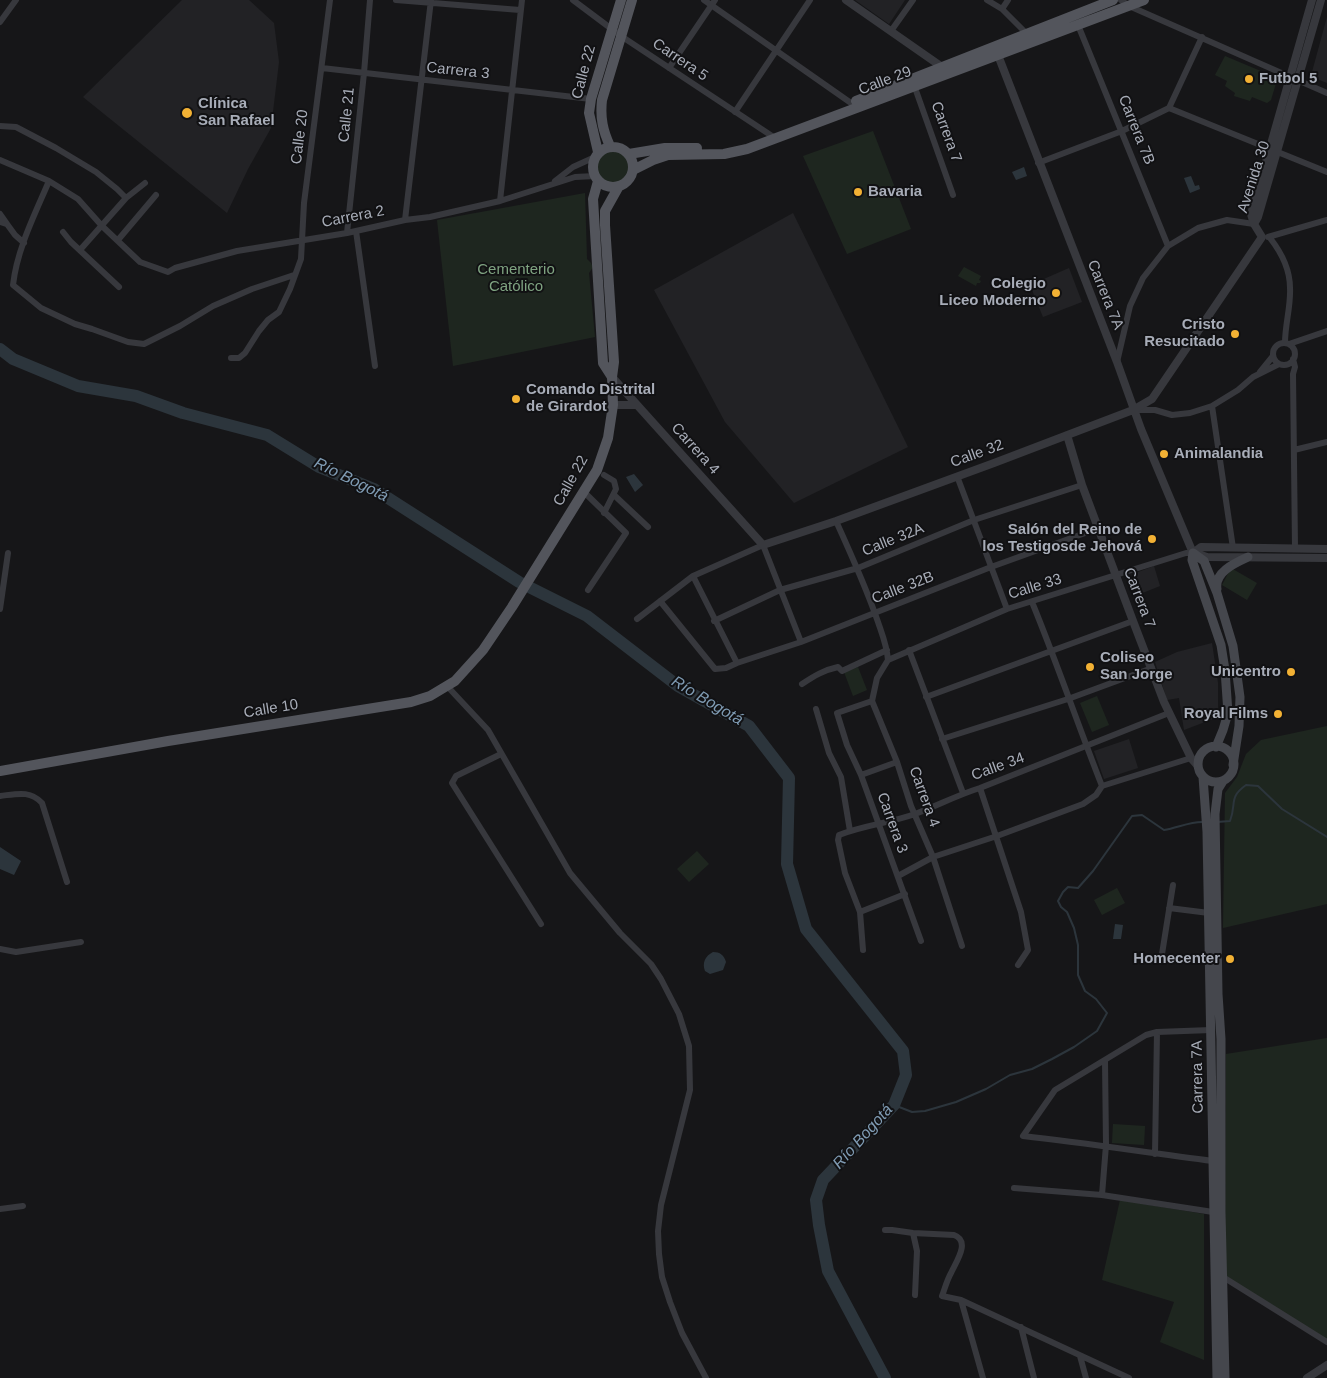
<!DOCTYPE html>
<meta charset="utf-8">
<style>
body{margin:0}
canvas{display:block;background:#161618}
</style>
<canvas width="1327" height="1378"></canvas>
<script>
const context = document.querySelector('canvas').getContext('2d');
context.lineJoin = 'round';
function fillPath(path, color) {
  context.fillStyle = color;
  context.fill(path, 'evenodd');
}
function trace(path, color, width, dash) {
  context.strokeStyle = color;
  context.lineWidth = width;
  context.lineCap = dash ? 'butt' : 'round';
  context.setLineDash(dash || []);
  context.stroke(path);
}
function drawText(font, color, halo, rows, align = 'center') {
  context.font = font + ' Helvetica,sans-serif';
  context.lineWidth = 4;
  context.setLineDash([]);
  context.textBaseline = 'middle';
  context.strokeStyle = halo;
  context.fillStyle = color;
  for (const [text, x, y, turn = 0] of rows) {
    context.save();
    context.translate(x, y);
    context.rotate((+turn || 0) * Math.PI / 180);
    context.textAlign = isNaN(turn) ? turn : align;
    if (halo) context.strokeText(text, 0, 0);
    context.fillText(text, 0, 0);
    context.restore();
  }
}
const built = new Path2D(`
 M182,0H249L274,23L279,62L271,128L248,169L227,213L83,97Z
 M855,0H905L889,24Z
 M1327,17V83L1317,79L1312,72Z
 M793,213L908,447L794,503L725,422L654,290Z
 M1069,268L1082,302L1043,317L1030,285Z
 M1154,566L1160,586L1140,594L1133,574Z
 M1212,643L1218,683V717L1184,730L1179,698L1167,700L1155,662L1177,652Z
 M1129,739L1138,768L1104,779L1094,751Z`);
const green = new Path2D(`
 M1225,56L1275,77L1277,80L1271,100L1267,103L1252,97L1250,101L1234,96L1235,93L1225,86L1227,81L1215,75Z
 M873,131L911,229L847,254L803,156Z
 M597 167a16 16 0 1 1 32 0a16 16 0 1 1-32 0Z
 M585,193L587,259L591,263L593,267L589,273L595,337L453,366L437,220Z
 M964,267L981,276L979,280L981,281L980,283H977L976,286L958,276Z
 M1231,568L1257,583L1247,600L1222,585Z
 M858,667L867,690L853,696L844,672Z
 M1097,696L1109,725L1092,732L1080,703Z
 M1327,726V904L1223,928L1225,793L1237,777L1246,754L1261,740Z
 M697,851L709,864L689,882L677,869Z
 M1117,888L1125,903L1102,915L1094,900Z
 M1327,1038V1340L1225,1276L1226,1054Z
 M1113,1124L1145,1126L1144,1145L1112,1143Z
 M1120,1200L1204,1214V1360L1160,1342L1174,1302L1102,1280Z`);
const water = new Path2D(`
 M1024,167L1027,176L1016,180L1012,172Z
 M1191,176L1195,186L1199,185L1200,189L1190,193L1184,178Z
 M634,474L643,485L635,492L626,477Z
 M0,847L21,861L14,875L0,869Z
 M1115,924L1123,925L1121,939H1113Z
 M713,952C720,952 724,955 726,962L723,970L710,974L705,971C702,963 705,956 713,952Z`);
const stream = new Path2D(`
 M1217,822L1230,821C1237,803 1228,798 1246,785L1258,786L1282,809L1327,837
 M894,1105L912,1112L925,1111L956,1102L986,1089L1010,1075L1032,1069L1052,1059L1074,1047L1097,1031L1107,1013L1096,999L1085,991L1078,975V945L1074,928L1067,912L1061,907L1058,901L1063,892L1068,887L1078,888L1093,871L1132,816L1142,815L1164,830C1177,828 1189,822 1202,822`);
const river = new Path2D(`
 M0,349L13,359L78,386L136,396L183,413L267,435L319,467L374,489L519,582L587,616L678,686L749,726L789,778L787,864L806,929L903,1051L906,1075L894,1105L823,1180L816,1200L819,1225L828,1271L885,1378`);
const minor = new Path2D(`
 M396,0L520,10
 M573,0L621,36L775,138
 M704,0L851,103
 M987,0L1002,9L1026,33
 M1121,0L1129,6L1327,93
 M1002,9L1008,0
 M0,22L16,0
 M1078,25L1168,246
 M891,31L913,0
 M322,68L591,99
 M669,68L715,0
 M914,85L953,195
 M1169,108L1327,172
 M735,112L810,0
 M0,126L16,127L56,148L96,172L117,189L126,198
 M0,160L49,181L78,199L102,226L140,262L168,272L175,268L237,251L347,233L405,220L430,217L500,201L575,177L595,176
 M1038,163L1122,131L1169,108L1202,37
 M49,181C35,214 17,249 13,285L41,308L75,324L92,329L128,342L144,344L180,326L213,306L252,289L294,275
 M555,181L573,167L595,157
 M500,201L522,0
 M0,214L7,224
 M405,220L431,0
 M0,222L7,224L15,235L24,243
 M356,231L375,366
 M63,232L71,242L119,287
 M347,233L364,73L370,0
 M1268,237L1327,220
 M1270,238C1281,252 1290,269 1290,288C1291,306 1285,324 1285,343
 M118,240L156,195
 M80,250L126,198L145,183
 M1273 354a11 11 0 1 1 22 0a11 11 0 1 1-22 0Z
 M1289,344L1327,331
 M231,358H239L245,353L259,331L268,320L279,312L290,289L301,259L304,203L330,0
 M1293,359L1295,367L1293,374L1295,548
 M1117,362L1130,306L1143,278L1168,246L1198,228L1227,220L1254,224
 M1260,372L1273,356
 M1212,406L1233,548
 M1133,410H1155L1172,415L1190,413L1212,406L1238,390L1253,377L1279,364
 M1294,450L1327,442
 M604,475L614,481L616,489L604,513
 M957,476L1007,609
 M584,492L626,533L588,590
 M614,495L648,527
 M836,521C851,554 866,587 878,622C882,634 887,646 888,660
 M693,576L737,663
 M660,601L715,669L726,668L737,663L801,642L991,567L1099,528
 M1032,602C1057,663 1078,725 1102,786
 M0,609L8,553
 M637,619L693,576L763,545L801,642
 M714,621L780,590L858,568L974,520L1082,485
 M909,650L963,793
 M888,660L1007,609L1186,553H1193
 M888,660L877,678L872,701L897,762L911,806L933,857L962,946
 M802,684C814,676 824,670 838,667L842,671L887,650
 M447,686L488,730L570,873L620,933L651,964L661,979L679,1014L689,1046L690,1090L661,1205L658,1231L659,1254L662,1277L670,1302L682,1333L706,1378
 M926,697L1133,621
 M872,701L837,713L847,745L861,775L921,941
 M816,709L829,753L841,777L850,831
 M942,739L1068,699L1152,668
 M501,754L456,776L452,783L541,924
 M861,775L897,762
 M980,788L1021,912L1028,950L1018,965
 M0,796C17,794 30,790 42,803L67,882
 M898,876L933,857L997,836L1083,804L1096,795L1102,786L1191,758
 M1169,908L1209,913
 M860,912L905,894
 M0,949L16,952L81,942
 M863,950L860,912L845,873L838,840L839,835C864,825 890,823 915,814C937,806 957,795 980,788L1169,713
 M1162,954L1173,885
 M1211,1030L1157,1032L1146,1035L1055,1090L1023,1136C1087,1143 1149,1153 1213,1161
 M1155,1154L1157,1032
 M1014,1188L1102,1195L1213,1212
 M1102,1195L1106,1145L1105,1061
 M0,1209L23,1206
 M885,1230H892L913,1233L954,1235C971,1241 956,1262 951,1273C947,1280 945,1288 942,1296L961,1300L1129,1378
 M913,1233L917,1251L915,1295
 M1223,1277L1327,1342
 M961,1300L983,1378
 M1021,1327L1034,1378
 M1080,1356L1086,1378`);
const tertiary = new Path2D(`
 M846,0L945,69
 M996,50L1117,362L1141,429L1193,553
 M1254,224L1258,217L1321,0
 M612,377L763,545L836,521L994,463L1133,410L1152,399L1262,237L1254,224L1251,214L1312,0
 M613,405H637
 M1067,435L1082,485L1133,621L1164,702L1191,758L1198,766
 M1193,553L1201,547L1327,549
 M1198,554L1207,557L1327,558
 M1307,1378L1327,1365`);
const secondary = new Path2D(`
 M1193,553L1204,561L1217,593L1233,646L1240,697L1239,726L1233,765
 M1193,553L1192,560L1221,645L1225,670L1228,713L1223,730L1216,747
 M1217,589C1214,572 1235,563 1248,557
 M1198 764a18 18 0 1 1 36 0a18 18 0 1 1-36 0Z
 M1203,777L1207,832L1217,1378
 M1223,781L1218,789L1215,814L1218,994L1221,1039V1212L1225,1378`);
const primary = new Path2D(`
 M856,101L1113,0
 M610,146C603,131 600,118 602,100L632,0
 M593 167a20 20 0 1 1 40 0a20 20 0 1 1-40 0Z
 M598,152L589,113L591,99L621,0
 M629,154L665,148H697
 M633,170L653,160L668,155L724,154L747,149L1144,0
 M598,181L593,199L603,363L612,377
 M0,771L168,741L411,702L430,696L455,681L483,650L512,607L597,470L608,438L613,405L612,377L614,362L605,225V211L619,186`);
const markers = [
 [1249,79,5,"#f2b134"],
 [187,113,6,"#f2b134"],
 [858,192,5,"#f2b134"],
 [1056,293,5,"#f2b134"],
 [1235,334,5,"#f2b134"],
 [516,399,5,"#f2b134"],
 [1164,454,5,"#f2b134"],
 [1152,539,5,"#f2b134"],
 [1090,667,5,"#f2b134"],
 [1291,672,5,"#f2b134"],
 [1278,714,5,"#f2b134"],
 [1230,959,5,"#f2b134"]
];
const streetNames = [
 ["Carrera 5",680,60,34],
 ["Carrera 3",458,71,6],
 ["Calle 22",584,72,-75],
 ["Calle 29",885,81,-21],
 ["Calle 21",347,115,-84],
 ["Carrera 7B",1136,130,68],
 ["Carrera 7",946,132,70],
 ["Calle 20",300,137,-83],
 ["Avenida 30",1254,177,-72],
 ["Carrera 2",353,217,-11],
 ["Carrera 7A",1105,295,68],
 ["Carrera 4",695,449,48],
 ["Calle 32",977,454,-20],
 ["Calle 22",571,481,-61],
 ["Calle 32A",893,540,-22],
 ["Calle 33",1035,587,-17],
 ["Calle 32B",903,588,-21],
 ["Carrera 7",1139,598,69],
 ["Calle 10",271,709,-9],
 ["Calle 34",998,767,-20],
 ["Carrera 4",924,797,70],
 ["Carrera 3",892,823,70],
 ["Carrera 7A",1198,1077,-91]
];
const poiNames = [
 ["Futbol 5",1259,79],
 ["Clínica",198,104],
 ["San Rafael",198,121],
 ["Bavaria",868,192],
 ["Colegio",1046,284,"right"],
 ["Liceo Moderno",1046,301,"right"],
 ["Cristo",1225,325,"right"],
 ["Resucitado",1225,342,"right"],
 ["Comando Distrital",526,390],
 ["de Girardot",526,407],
 ["Animalandia",1174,454],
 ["Salón del Reino de",1142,530,"right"],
 ["los Testigosde Jehová",1142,547,"right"],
 ["Coliseo",1100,658],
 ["San Jorge",1100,675],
 ["Unicentro",1281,672,"right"],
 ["Royal Films",1268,714,"right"],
 ["Homecenter",1220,959,"right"]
];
const parkNames = [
 ["Cementerio",516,270],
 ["Católico",516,287]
];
const waterNames = [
 ["Río Bogotá",351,480,26],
 ["Río Bogotá",707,701,31],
 ["Río Bogotá",863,1137,-48]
];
fillPath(built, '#222225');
fillPath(green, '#1e261f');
fillPath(water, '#2c353c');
trace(stream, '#2c353c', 2);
trace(river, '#2c353c', 12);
trace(minor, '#37383d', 6);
trace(tertiary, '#37383d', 8);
trace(secondary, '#45474d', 9);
trace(primary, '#53555c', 10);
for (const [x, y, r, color] of markers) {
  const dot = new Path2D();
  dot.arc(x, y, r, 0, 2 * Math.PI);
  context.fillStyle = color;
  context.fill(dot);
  trace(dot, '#111113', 2);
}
drawText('15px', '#a8adb8', '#111113', streetNames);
drawText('bold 15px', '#a8adb8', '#111113', poiNames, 'left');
drawText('15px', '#7fa381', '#111113', parkNames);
drawText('italic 16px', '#7f9bb3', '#111113', waterNames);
</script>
